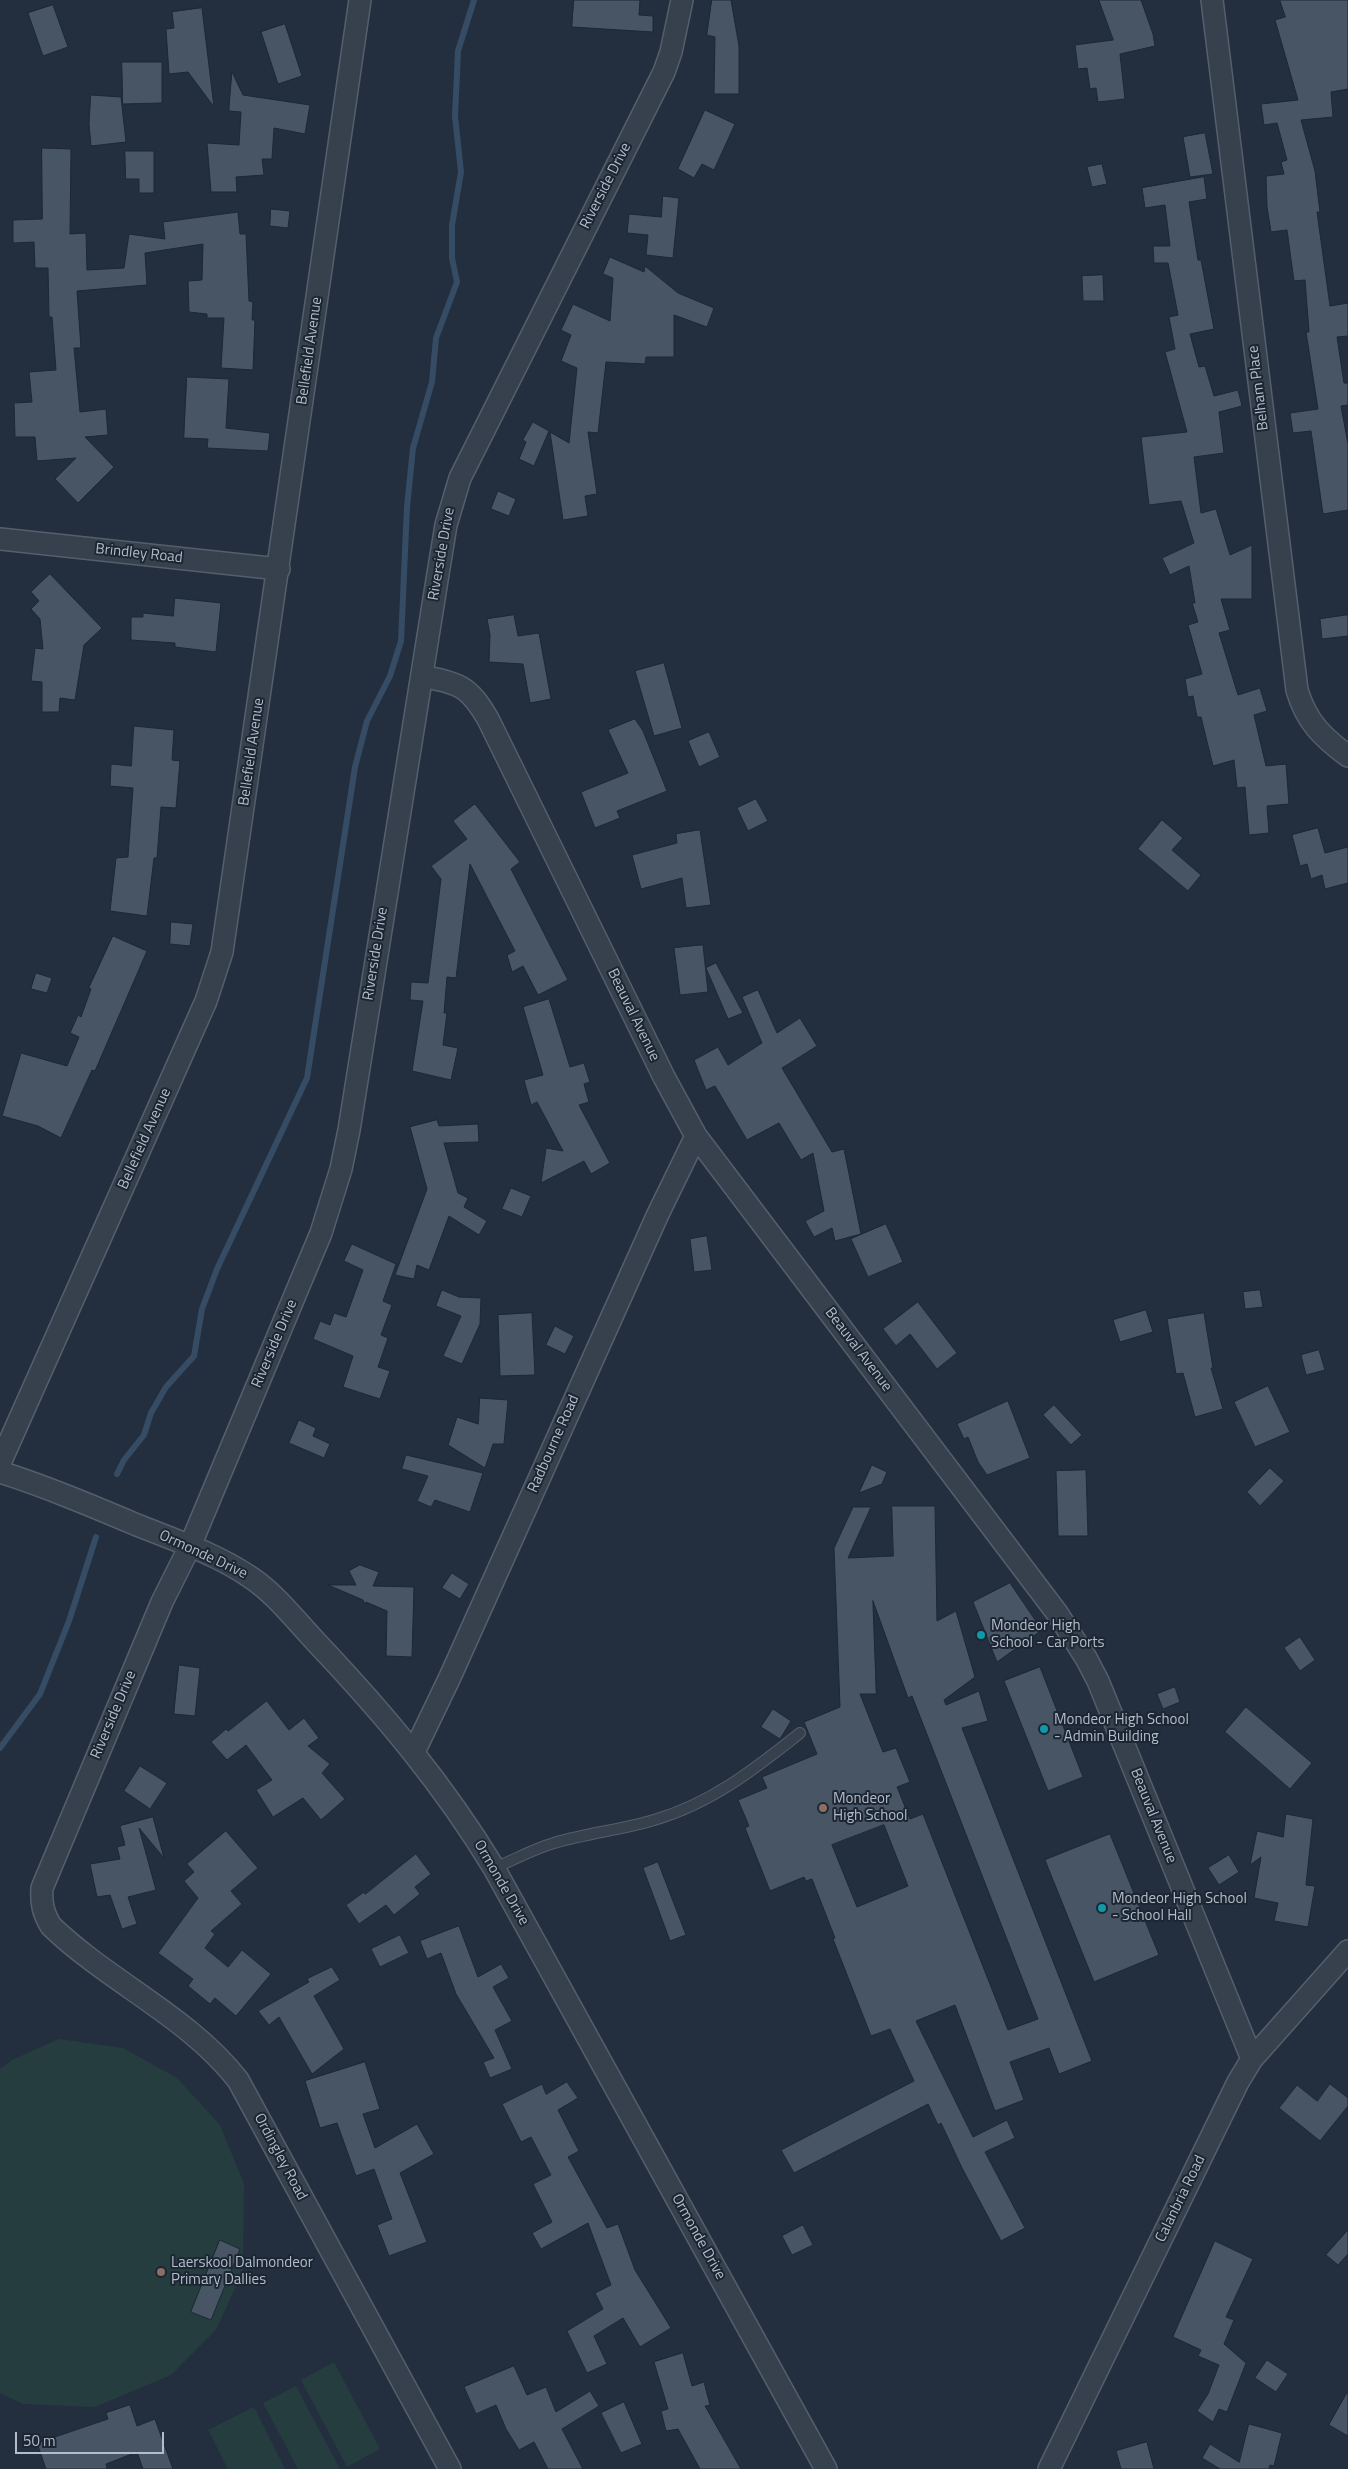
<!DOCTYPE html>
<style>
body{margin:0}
#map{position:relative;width:1348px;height:2469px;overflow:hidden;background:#232f3e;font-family:"Titillium Web",sans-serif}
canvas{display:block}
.scale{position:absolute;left:15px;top:2432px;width:149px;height:22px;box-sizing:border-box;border:2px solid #b3bcc9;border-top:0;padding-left:6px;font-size:15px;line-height:18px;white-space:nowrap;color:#b3bcc9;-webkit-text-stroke:4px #1c2633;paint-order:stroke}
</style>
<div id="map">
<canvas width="1348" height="2469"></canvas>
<div class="scale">50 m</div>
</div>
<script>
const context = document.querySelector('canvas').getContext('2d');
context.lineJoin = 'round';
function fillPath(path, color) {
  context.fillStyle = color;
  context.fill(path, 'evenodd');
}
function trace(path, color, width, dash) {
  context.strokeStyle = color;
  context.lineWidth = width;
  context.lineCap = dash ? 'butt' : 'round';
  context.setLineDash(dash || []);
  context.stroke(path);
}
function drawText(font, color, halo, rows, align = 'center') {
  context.font = font + ' "Titillium Web",sans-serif';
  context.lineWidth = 4;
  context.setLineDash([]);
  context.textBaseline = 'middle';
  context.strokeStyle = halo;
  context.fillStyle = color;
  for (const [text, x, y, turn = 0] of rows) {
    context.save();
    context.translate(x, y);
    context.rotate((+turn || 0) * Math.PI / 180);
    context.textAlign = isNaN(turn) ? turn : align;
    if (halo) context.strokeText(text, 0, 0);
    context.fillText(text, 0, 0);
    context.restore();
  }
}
const green = new Path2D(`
 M59,2039L123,2048L177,2078L220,2125L244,2184L243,2271L216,2330L171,2375L95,2407L23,2404L0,2393V2069L12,2060Z
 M334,2362L380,2449L347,2467L301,2380Z
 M296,2386L340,2469H298L263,2403Z
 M254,2407L285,2469H228L208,2430Z`);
const stream = new Path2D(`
 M117,1474L124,1460L144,1435L151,1413L166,1387L194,1356L202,1309L217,1269L307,1078L355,767L367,721L390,676L401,641L407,507L413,448L432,382L436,338L457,282L452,258V225L461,172L455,116L458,51L474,0
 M0,1748L40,1694L69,1621L96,1537`);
const building = new Path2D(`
 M574,0H640L639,15L653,16V32L572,27Z
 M712,0H731L739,46V94H714L715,37L707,35Z
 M1099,0H1141L1153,34L1155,46L1120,54L1125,99L1098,102L1096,88L1090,89L1087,68L1078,69L1075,45L1113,40Z
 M1280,0H1348V89L1331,92L1333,117L1301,120L1315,171L1320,212H1317L1330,306L1348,303V336L1337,337L1344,383H1348V405L1341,406L1348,444V510L1323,514L1311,431L1293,433L1290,413L1318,409L1306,332H1309L1305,280L1294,281L1287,230L1271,232L1267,207L1266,176L1284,174L1281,162L1287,160L1277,123L1264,125L1261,104L1298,100L1275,20L1285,17Z
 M53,5L68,47L43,56L28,13Z
 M202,8L214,107L188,72L169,74L166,29L174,28L172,12Z
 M285,24L302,76L278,84L261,32Z
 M122,62H162V103L123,104Z
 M232,72L243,95L310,105L305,134L274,128L272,159H262L264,175L236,177L237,192H211L207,143L239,145L241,112L229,111Z
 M91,95L121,97L126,142L91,146L89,124Z
 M705,110L735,124L714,170L702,164L694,178L678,169Z
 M1205,133L1213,174L1190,177L1183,137Z
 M42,148L71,149L70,234L86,233L87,270L124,268L129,234L165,239L163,222L238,212L240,234H246L249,301L253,302L252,320H255L253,370L221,368L224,318H207V314L189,312L188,281L202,280L203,244L145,253L147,285L77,291L81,348H74L80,412L106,409L108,435L85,437L114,467L78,503L55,479L76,458L37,461L35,437H15L14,403L32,402L29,372L56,370L52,317H49L48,268H35L34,242L13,243V220L42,219Z
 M125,151H154V193H139V179H126Z
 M1102,164L1107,184L1092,187L1087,167Z
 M1204,177L1207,199L1189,202L1198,260H1201L1214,329L1190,334L1199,367L1205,366L1214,396L1238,390L1242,406L1219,412L1224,453L1194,457L1201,513L1216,509L1230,555L1252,545V599H1221L1230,630L1219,633L1238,695L1260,688L1267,711L1254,715L1266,766L1286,764L1289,804L1267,806L1269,833L1249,835L1245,787L1237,788L1234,760L1213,766L1201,717H1197L1193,696L1188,697L1185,679L1202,674L1188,625L1198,622L1192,603H1195L1189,566L1170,575L1162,558L1194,543L1181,501L1149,505L1141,437L1187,432L1165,352L1175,349L1169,317L1178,315L1168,263H1154L1153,246H1170L1165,205L1145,208L1142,188Z
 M663,196L679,198L673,258L646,255L648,235L627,233L629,214L661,217Z
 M271,209L290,211L288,228L270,226Z
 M610,257L644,272L645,266L678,293L714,308L707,327L674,315V357H646L645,364L606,362L598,433L588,432L597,494L585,496L588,516L563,520L550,432L569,443L577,368L561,361L571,335L561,330L573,304L610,321L613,278L603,274Z
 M1103,275L1104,301H1083L1082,276Z
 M187,377L229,379L226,428L270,433L268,451L207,448L208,439L184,438Z
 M533,422L549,431L534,466L519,459L526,442L523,440Z
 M498,491L516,499L509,516L491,509Z
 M50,574L102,628L84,645L75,700L60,698L59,712H42V682L31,681L35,648L43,649L40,619L31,609L39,601L31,592Z
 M175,598L221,603L216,652L175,647V643L131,640V617H143V613L173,616Z
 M514,615L518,636L539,633L551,699L530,703L523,664L489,662L490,635L487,619Z
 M1348,615V636L1322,639L1320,619Z
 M664,663L682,728L654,736L635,671Z
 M635,719L643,731L667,791L617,811L620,818L595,828L581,792L628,773L608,730Z
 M134,726L174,730L172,760L180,761L176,808L161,807L157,858H154L147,916L110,911L116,858L128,857L133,788L110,786L111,764L131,766Z
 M709,732L720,757L699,767L688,741Z
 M756,799L768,821L748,831L737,808Z
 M475,804L520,862L511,869L568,980L538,995L523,966L512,972L507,955L515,951L470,864L456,978L447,977L444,1013H447L443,1045L458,1048L451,1080L412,1071L423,1001L410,1000L411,982L428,983L441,879L431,866L467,839L453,821Z
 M1162,820L1183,838L1172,850L1201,875L1188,891L1138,849Z
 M1318,828L1325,853L1348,847V883L1325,889L1322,875L1311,879L1307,864L1300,866L1292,835Z
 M700,830L711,905L686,908L682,878L641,889L632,855L677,843L676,834Z
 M171,922L193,924L190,946L170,944Z
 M113,936L147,951L95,1071L92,1070L61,1138L38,1126L2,1116L21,1053L67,1066L79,1037L70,1033L78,1015L81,1017L91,989L89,988Z
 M703,945L708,992L680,995L674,948Z
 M716,963L743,1013L728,1019L706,968Z
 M36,973L52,978L47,993L31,989Z
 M758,990L777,1033L800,1018L817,1046L782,1068L832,1152L844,1149L861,1234L835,1241L832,1228L814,1237L805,1221L824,1211L813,1153L801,1160L779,1123L747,1140L715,1086L706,1090L694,1060L718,1047L728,1065L762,1043L742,997Z
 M549,999L570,1067L584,1063L590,1082L584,1084L589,1102L579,1105L610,1163L591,1174L584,1161L541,1183L546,1148L563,1151L537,1102L531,1105L524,1080L543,1075L523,1007Z
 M437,1120L439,1126L478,1124L479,1142L444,1143L458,1193L468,1198L464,1207L487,1221L479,1235L449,1216L429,1270L417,1265L414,1279L395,1275L427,1189L410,1127Z
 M511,1188L531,1196L522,1217L502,1209Z
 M886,1224L903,1262L868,1277L851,1239Z
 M707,1236L712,1270L694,1272L690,1239Z
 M352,1244L396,1264L383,1301L392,1305L381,1335L388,1338L378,1367L390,1371L380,1399L343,1387L353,1356L313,1339L320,1321L330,1325L334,1313L346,1317L363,1270L344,1261Z
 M442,1290L459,1297L481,1298L480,1324L462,1364L443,1356L461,1316L436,1306Z
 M1260,1290L1263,1307L1245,1309L1243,1292Z
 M918,1302L957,1353L937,1369L910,1334L896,1346L883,1329Z
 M1146,1310L1153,1332L1120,1342L1113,1320Z
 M532,1313L535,1375L500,1376L498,1315Z
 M1204,1313L1213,1368H1211L1223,1409L1195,1417L1183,1373L1176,1374L1167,1319Z
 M555,1326L574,1336L565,1354L546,1345Z
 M1319,1350L1325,1370L1306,1375L1301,1355Z
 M1268,1386L1290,1432L1255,1447L1234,1402Z
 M480,1398L508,1400L504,1444H493L485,1468L448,1445L457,1417L478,1424Z
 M1008,1401L1030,1458L987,1475L978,1462L968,1437L964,1439L957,1424Z
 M1054,1405L1082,1435L1071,1445L1043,1415Z
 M299,1420L316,1428L313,1436L330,1444L324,1458L289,1443Z
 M406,1455L483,1473L470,1512L435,1500L431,1507L417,1501L428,1476L402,1469Z
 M872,1465L887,1472L882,1484L859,1493Z
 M1270,1468L1284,1481L1260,1506L1247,1492Z
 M1086,1470L1088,1536H1058L1056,1471Z
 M892,1506H935L937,1621L956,1611L975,1677L944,1700L946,1705L979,1691L988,1721L962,1728L1092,2061L1059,2074L1049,2048L1010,2062L1024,2100L995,2111L955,2005L916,2021L973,2137L1007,2120L1015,2138L985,2152L1025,2228L1001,2241L962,2168L941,2123L938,2125L928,2104L794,2173L781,2150L914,2081L890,2029L871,2036L833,1939L835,1938L812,1879L806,1881L804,1877L770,1891L745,1828L749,1826L738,1800L767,1788L762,1777L817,1754L804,1722L840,1707L834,1548L853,1507H871L848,1558L893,1556ZM873,1601L908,1698L912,1696L1038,2019L1008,2030L923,1814L910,1819L897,1787L910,1782L896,1748L883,1752L860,1694H876ZM884,1825L908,1886L857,1907L832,1845Z
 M360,1565L379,1572L373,1586L414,1587L412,1657L386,1656L387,1611L366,1602L365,1605L363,1600L328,1585H356L349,1571Z
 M452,1573L469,1584L460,1599L442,1588Z
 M1010,1583L1042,1630L997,1662L973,1602Z
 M1300,1637L1315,1660L1300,1671L1284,1648Z
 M179,1665L200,1668L195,1716L174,1714Z
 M1040,1667L1083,1777L1048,1791L1004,1681Z
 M1175,1687L1180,1702L1163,1709L1157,1694Z
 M267,1701L289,1730L304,1718L319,1738L308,1746L330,1764L322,1773L345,1799L321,1820L303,1798L273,1817L256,1790L272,1780L246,1745L227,1760L211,1742L226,1729L228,1731Z
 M1246,1707L1312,1763L1290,1789L1225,1732Z
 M773,1709L791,1721L780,1739L761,1727Z
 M140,1766L167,1783L150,1809L124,1791Z
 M1286,1814L1313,1819L1306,1885L1315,1886L1308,1927L1274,1921L1278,1903L1254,1898L1261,1857L1250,1865L1257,1831L1283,1837Z
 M153,1817L164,1858L139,1828L156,1890L128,1897L137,1924L122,1929L110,1895L97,1897L90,1864L120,1859L117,1847L125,1845L120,1826Z
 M226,1831L258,1868L231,1891L242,1904L211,1931L215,1934L205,1948L228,1967L242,1950L271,1974L236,2016L215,1998L210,2004L188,1986L193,1979L158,1953L198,1898L184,1881L194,1872L187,1864Z
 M1110,1834L1159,1955L1094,1982L1045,1860Z
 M416,1854L431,1874L415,1887L420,1894L394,1915L386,1905L359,1924L346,1905L364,1892L365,1894Z
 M1229,1855L1239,1872L1219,1885L1208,1868Z
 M658,1862L686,1935L670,1941L643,1868Z
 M459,1926L478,1977L501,1964L509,1978L493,1987L512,2021L495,2030L512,2069L490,2078L483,2062L494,2058L456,1994L441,1953L427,1959L420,1941Z
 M400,1935L409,1953L380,1967L371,1949Z
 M332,1967L340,1980L314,1996L344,2049L312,2074L279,2017L269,2025L258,2011L309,1982L307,1979Z
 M365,2062L380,2109L363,2114L375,2148L417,2124L434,2154L400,2173L427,2242L389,2256L377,2225L392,2219L374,2169L356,2176L337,2123L320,2128L305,2081Z
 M567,2082L578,2098L558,2110L579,2151L568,2157L607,2228L618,2224L635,2270L671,2328L640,2347L623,2318L594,2336L607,2364L587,2373L567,2331L603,2309L595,2293L611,2285L588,2223L541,2249L532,2233L552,2222L533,2184L551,2175L531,2137L521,2142L502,2104L542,2084L546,2094Z
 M1330,2084L1348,2098V2106L1320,2141L1279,2108L1297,2085L1317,2101Z
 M803,2225L813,2245L792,2255L782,2236Z
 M1348,2230V2254L1338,2265L1326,2255Z
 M220,2240L240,2249L211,2320L191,2312Z
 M1215,2241L1253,2259L1226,2317L1234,2320L1224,2344L1246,2363L1227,2412L1219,2409L1213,2422L1197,2411L1208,2394L1219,2365L1198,2356L1201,2350L1173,2337Z
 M683,2353L692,2386L704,2382L710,2405L705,2406L741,2469H700L678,2429L666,2431L661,2411L668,2409L654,2362Z
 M1267,2360L1288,2374L1276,2392L1255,2378Z
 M514,2366L527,2395L546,2387L556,2412L590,2391L599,2406L562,2429L583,2469H548L534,2442L519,2450L506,2429L496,2405L476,2414L464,2387Z
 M1348,2391V2436L1329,2425Z
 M624,2402L642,2444L621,2453L601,2413Z
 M130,2405L137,2426L155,2419L173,2469H143L137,2452L106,2464L107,2469H46L37,2443L108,2419L106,2413Z
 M1249,2424L1282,2433L1274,2466L1270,2465L1269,2469H1220L1202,2458L1210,2444L1239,2462Z
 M1147,2442L1154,2469H1121L1116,2451Z`);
const service = new Path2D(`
 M494,1868C514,1860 533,1849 554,1843C587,1833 621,1830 654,1820C710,1804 755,1769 800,1733`);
const minor = new Path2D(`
 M1212,0L1297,690C1306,721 1322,737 1348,756
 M0,539L279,569
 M422,676C460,684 468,685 488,719L664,1077L696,1136L1057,1613L1086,1658L1098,1681L1252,2059
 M0,1463L206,1001L222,952L360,0
 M0,1472C47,1487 92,1506 137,1525C175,1540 216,1554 250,1577C276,1594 296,1621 317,1643C385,1715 443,1784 494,1868L826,2469
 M414,1752L450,1677L658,1214L696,1136
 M450,2469L238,2080C188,2016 109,1982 51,1926C43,1913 41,1903 42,1888L162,1602L190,1546L321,1233L341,1169L349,1130L437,580L446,525L460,478L664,72L671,52L682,0
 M1049,2469L1238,2082L1252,2059L1348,1951`);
const markers = [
 [981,1635,5,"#0f9aa8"],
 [1044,1729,5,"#0f9aa8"],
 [823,1808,5,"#8d6e63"],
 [1102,1908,5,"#0f9aa8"],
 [161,2272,5,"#8d6e63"]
];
const streetNames = [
 ["Riverside Drive",606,186,-63],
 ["Bellefield Avenue",310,351,-82],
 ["Belham Place",1259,388,-97],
 ["Brindley Road",139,554,6],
 ["Riverside Drive",442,554,-80],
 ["Bellefield Avenue",252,752,-82],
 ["Riverside Drive",376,954,-81],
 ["Beauval Avenue",633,1015,64],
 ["Bellefield Avenue",145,1139,-66],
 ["Riverside Drive",275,1344,-67],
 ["Beauval Avenue",858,1350,53],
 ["Radbourne Road",554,1444,-66],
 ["Ormonde Drive",203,1555,25],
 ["Riverside Drive",114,1715,-67],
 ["Beauval Avenue",1153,1816,68],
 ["Ormonde Drive",501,1883,60],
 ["Ordingley Road",280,2157,62],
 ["Calanbria Road",1181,2199,-64],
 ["Ormonde Drive",698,2237,61]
];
const poiNames = [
 ["Mondeor High",991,1626],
 ["School - Car Ports",991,1643],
 ["Mondeor High School",1054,1720],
 ["- Admin Building",1054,1737],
 ["Mondeor",833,1799],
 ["High School",833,1816],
 ["Mondeor High School",1112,1899],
 ["- School Hall",1112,1916],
 ["Laerskool Dalmondeor",171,2263],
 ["Primary Dallies",171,2280]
];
fillPath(green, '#253d3f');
trace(stream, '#364c65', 6);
fillPath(building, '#475564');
trace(building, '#1e2835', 1);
trace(service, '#555f6c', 12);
trace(minor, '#555f6c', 24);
trace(service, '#37414e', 10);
trace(minor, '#37414e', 21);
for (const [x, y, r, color] of markers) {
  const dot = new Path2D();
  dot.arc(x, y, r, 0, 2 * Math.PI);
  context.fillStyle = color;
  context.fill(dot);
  trace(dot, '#1c2633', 2);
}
drawText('15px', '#b3bcc9', '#1c2633', streetNames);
drawText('15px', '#b3bcc9', '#1c2633', poiNames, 'left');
</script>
